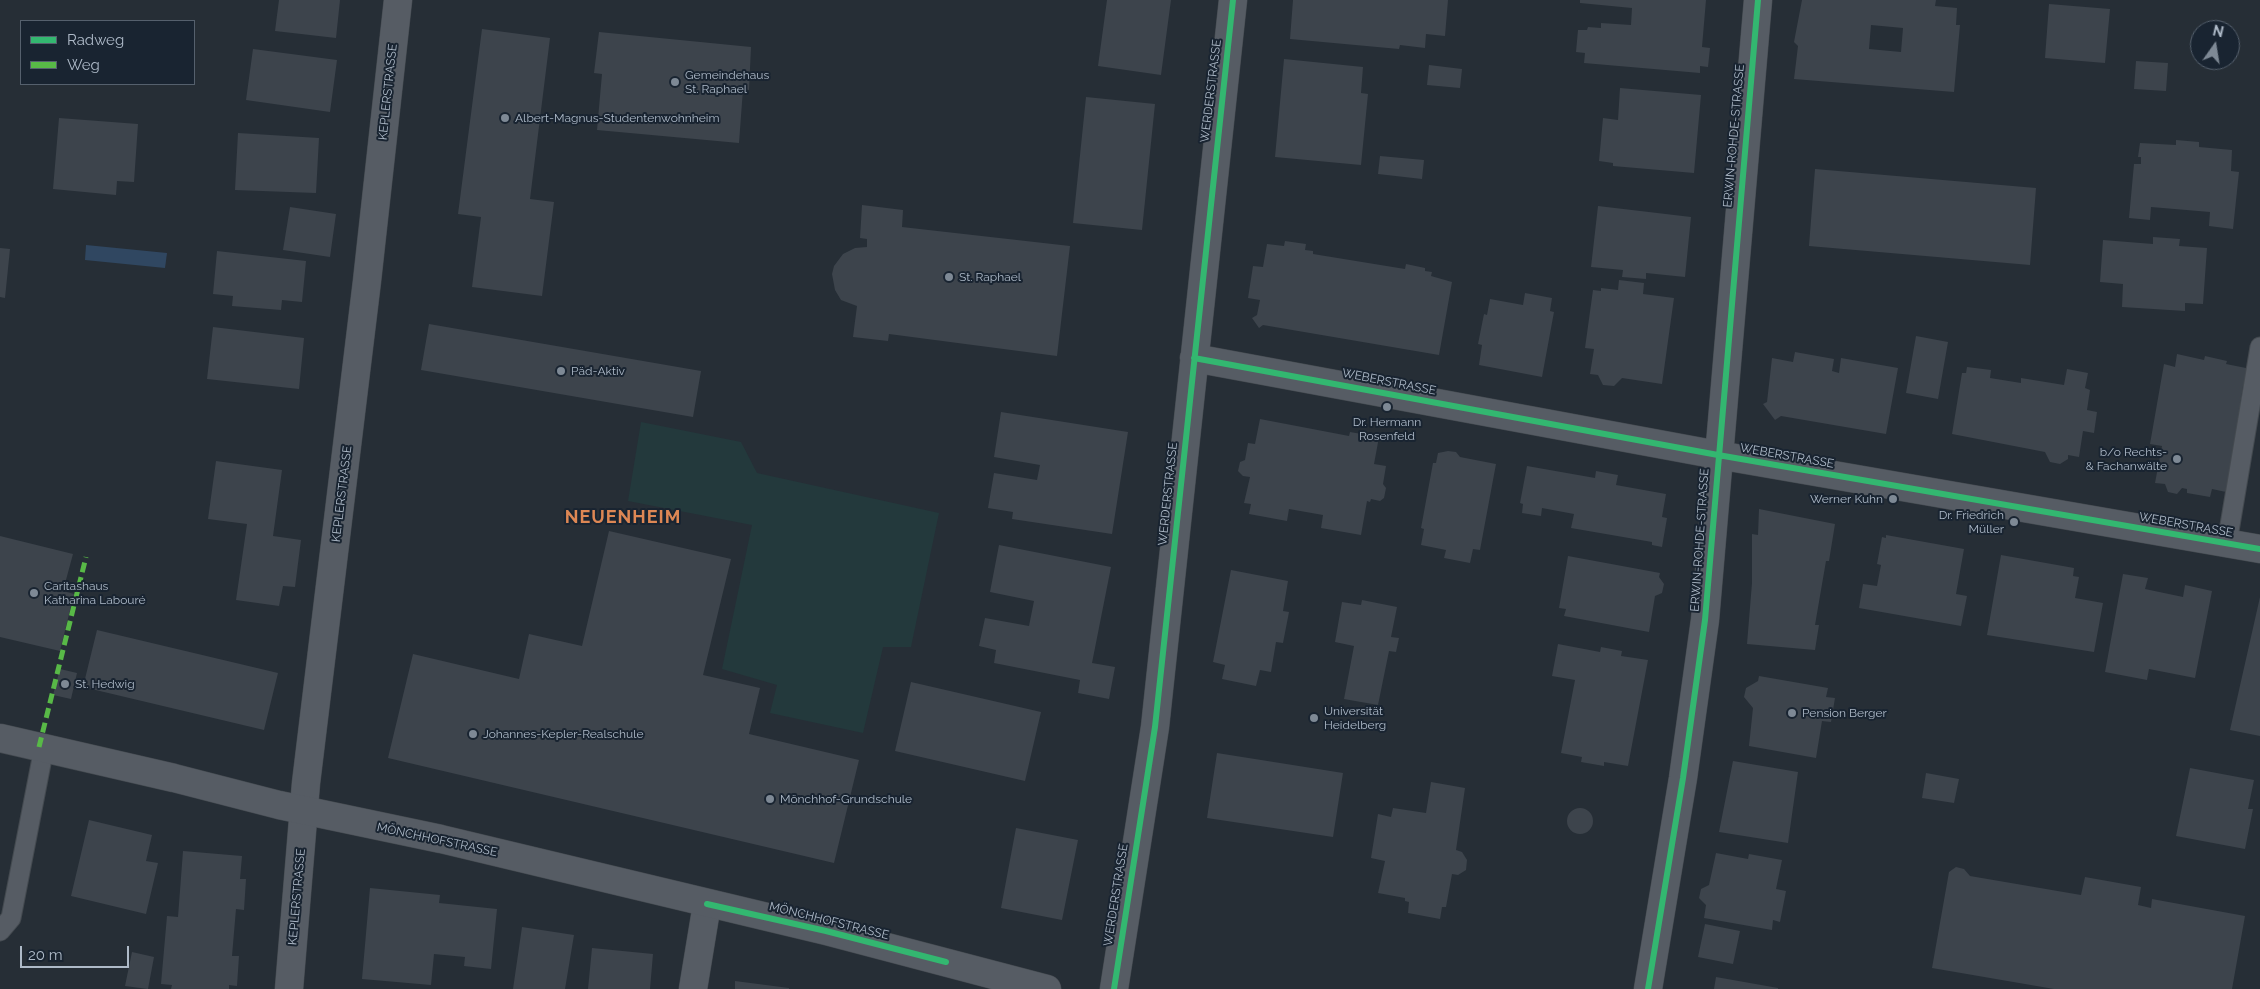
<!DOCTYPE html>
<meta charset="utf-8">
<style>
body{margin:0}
#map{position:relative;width:2260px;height:989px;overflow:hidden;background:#262e36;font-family:Raleway,sans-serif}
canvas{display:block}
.legend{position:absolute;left:20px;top:20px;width:175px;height:65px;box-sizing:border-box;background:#192431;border:1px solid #55606d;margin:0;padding:6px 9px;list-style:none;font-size:15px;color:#aebac8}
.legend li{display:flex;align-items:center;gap:10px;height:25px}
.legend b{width:25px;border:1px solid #55606d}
.north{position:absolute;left:2190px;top:20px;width:50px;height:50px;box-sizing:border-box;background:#192431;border:1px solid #55606d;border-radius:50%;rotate:13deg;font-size:14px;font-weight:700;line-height:20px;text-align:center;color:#aebac8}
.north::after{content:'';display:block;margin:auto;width:18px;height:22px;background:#7e8995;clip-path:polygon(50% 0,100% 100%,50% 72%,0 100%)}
.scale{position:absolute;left:20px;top:946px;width:109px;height:22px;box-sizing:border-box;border:2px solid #aebac8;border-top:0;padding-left:6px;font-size:15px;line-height:18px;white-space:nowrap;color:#aebac8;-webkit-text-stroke:4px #192431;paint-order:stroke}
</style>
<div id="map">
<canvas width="2260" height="989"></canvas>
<ul class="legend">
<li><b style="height:6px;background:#33b770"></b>Radweg</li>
<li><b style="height:6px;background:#58b947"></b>Weg</li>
</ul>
<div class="north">N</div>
<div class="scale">20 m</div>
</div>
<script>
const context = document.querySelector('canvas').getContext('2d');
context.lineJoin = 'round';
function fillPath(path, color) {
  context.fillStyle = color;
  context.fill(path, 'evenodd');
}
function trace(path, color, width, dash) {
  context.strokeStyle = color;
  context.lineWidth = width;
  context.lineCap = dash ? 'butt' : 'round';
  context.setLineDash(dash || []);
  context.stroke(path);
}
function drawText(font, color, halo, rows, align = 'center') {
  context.font = font + ' Raleway,sans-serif';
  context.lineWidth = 4;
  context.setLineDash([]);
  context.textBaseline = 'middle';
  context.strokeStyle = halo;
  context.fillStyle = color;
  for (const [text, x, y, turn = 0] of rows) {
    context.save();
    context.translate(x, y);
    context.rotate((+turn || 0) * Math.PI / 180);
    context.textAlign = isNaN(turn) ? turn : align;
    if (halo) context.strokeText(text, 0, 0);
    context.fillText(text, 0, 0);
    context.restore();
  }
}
const green = new Path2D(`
 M641,422L741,442L757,473L939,513L911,647H883L863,733L770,713L777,685L722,669L752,525L628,501Z`);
const water = new Path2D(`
 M86,245L167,253L165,268L85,260Z`);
const building = new Path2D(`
 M279,0H340L336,38L275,31Z
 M1107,0H1171L1161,75L1098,66Z
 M1293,0H1448L1445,36L1426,34L1425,48L1400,45L1399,49L1290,39Z
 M1580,0H1706L1702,47L1710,48L1708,67L1700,66V73L1584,63L1585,53L1576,52L1578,30H1587L1588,27L1601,28V23L1631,25L1632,8L1580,3Z
 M1802,0H1936L1935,6L1957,8L1956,25H1960L1954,92L1794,79L1798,46L1794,42ZM1871,25L1903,28L1901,52L1869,49Z
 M2049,4L2110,9L2105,63L2045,58Z
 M482,29L550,38L530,199L554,202L542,296L472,287L481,217L458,214Z
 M599,32L751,47L749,90L743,89L739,143L597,130L602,74L594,73Z
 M253,49L337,60L330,112L246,100Z
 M1284,59L1363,67L1361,93L1368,94L1361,165L1275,157Z
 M2136,61L2168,63L2166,91L2134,89Z
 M1429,65L1462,69L1460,88L1427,85Z
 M1620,88L1701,95L1694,173L1613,166V163L1599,161L1603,118L1618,120Z
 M1086,97L1155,104L1142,230L1073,223Z
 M59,118L138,124L134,182L117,181L116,195L53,189Z
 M238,133L319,138L316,193L235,190Z
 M2176,140L2199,142V147L2232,150L2231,171L2239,172L2233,229L2209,226L2210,212L2151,207L2150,220L2129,218L2134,164H2141V157H2138L2140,143L2176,145Z
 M1380,156L1424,160L1422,179L1378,174Z
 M1815,169L2036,188L2030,265L1809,246Z
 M862,205L903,210L902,227L1070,246L1057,356L889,334L888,341L853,337L857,306L841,300L835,290L832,274L834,266L843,254L855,248L867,247V239L860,238Z
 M1598,206L1691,217L1685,277L1646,273V279L1622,277L1623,270L1591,267Z
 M290,207L336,214L330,257L283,250Z
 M2153,237L2180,239L2179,246L2207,248L2203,304L2185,303V311L2122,307L2123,284L2100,282L2103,240L2153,244Z
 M1285,241L1306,244L1305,250L1313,251V254L1405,269L1406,264L1425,268V271L1432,272L1431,276L1452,282L1439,355L1263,325L1259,328L1252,318L1257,315L1260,300L1248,298L1253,266L1263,267L1267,244L1284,246Z
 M0,248L10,249L5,298L0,297Z
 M217,251L306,261L302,302L282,300L281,310L232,306L233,296L213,294Z
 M1619,280L1644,283L1643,294L1674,298L1662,384L1622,378L1614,386L1603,385L1598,375L1590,374L1594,349L1585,348L1593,290L1601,291V288L1618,290Z
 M1525,293L1552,298L1550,311L1554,312L1542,377L1479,365L1482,345L1478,344L1484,314L1487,315L1490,299L1523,305Z
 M429,324L701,371L693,417L421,370Z
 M213,327L304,338L299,389L207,379Z
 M1916,336L1948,342L1938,399L1906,393Z
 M1795,352L1834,359L1832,371L1839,373L1841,358L1898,368L1886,434L1781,416L1775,420L1763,404L1767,402L1772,358L1793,362Z
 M2177,354L2204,360L2205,356L2227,361L2226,364L2251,369L2247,387L2243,386L2240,405L2243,406L2226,492L2212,489L2210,497L2187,493V489L2182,488L2177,494L2168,492L2165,484L2155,483L2162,446L2150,444L2164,364L2175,367Z
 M1967,367L1991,370L1990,378L2021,383V378L2064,385L2067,369L2088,373L2085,388L2090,390L2087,410L2097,412L2094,433L2083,431L2079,457L2068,455V459L2060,464L2050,462L2045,452L1952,434L1962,373H1966Z
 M1001,412L1128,432L1112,534L1012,519L1013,512L988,508L994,473L1037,480L1040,465L994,457Z
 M1260,419L1349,436L1350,432L1379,437L1374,464L1386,466L1383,484L1386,488L1384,498L1380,501L1371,499L1370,502L1367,501L1361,535L1321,528L1323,515L1289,509L1287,521L1249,514L1251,504L1244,503L1250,477L1243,476L1238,471L1240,462L1245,460L1248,443L1255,444Z
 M1448,451L1456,452L1460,457L1496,464L1480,550L1473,549L1470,563L1444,558L1446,550L1421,545L1424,529L1421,528L1433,463H1436L1438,453Z
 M216,461L282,470L273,536L301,540L295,587L283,586L279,606L236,600L247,524L208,519Z
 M1527,466L1595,478L1596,471L1618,475L1616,485L1666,494L1662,517L1667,518L1662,547L1652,545V542L1571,528L1574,514L1542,508L1541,516L1522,513L1523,504L1520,503Z
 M1759,509L1835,524L1829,561H1826L1815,625H1819L1815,650L1747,644L1752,583V534L1758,535Z
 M609,531L731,559L703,675L760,688L749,734L859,760L834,863L388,758L413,654L519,679L529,634L582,646Z
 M1886,535L1964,549L1956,594L1967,596L1961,626L1859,608L1863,584L1877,586L1881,565L1877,564L1882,537L1886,538Z
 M0,536L73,554L63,591L74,594L60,651L0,637Z
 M999,545L1111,567L1092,663L1115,667L1109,699L1078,693L1080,680L994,663L996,650L979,646L985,618L1029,626L1034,601L990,592Z
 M2001,555L2074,568L2073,576L2079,577L2075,598L2103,603L2094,652L1987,635Z
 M1568,556L1660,573L1659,577L1664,584L1662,593L1655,596L1649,632L1564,616L1566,609L1559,608Z
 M1231,570L1288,581L1283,611L1289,612L1283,643L1276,642L1271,672L1260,670L1256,686L1222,679L1225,665L1213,662Z
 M2123,574L2148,578L2145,589L2183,597L2185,585L2212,591L2195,678L2149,669L2147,680L2105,672Z
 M2260,597V736L2230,730Z
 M1362,600L1397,607L1391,637L1399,638L1396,652L1389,651L1378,705L1344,699L1354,646L1335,642L1342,602L1361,605Z
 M97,630L278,673L264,730L83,687Z
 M1558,644L1600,652L1601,647L1622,651L1621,656L1648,660L1628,766L1604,762V766L1581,762L1582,757L1561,753L1575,680L1552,676Z
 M60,669L77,673L71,699L53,695Z
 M1759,676L1828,688L1826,697L1835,698L1831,722L1822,721L1816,758L1749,746L1753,708L1744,697L1746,688L1758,681Z
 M911,682L1041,712L1025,781L895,751Z
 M1217,753L1343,773L1333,837L1207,818Z
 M1733,761L1798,772L1788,843L1719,832Z
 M2190,768L2254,780L2248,809H2253L2245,849L2176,836Z
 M1926,773L1959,779L1954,803L1922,798Z
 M1431,782L1465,788L1456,850L1462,852L1467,860L1466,870L1458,875L1452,874L1446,907H1442L1440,919L1408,913L1409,902L1405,901V898L1378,893L1385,861L1371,858L1378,814L1391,817L1393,808L1426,813Z
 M1567 821a13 13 0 1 1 26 0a13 13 0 1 1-26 0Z
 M89,820L152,835L146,861L158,863L146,914L71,896Z
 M1016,828L1078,840L1062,920L1001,908Z
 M183,851L242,856L240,879H246L244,910L236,909L232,956H239L237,986L229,985V989H171L172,985L161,984L167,916L178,917Z
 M1716,853L1748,859L1749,854L1782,860L1776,889L1786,891L1780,922L1773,920L1772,930L1704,918L1706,905L1699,898L1701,889L1709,885Z
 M1956,867L1964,869L1970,876L2081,895L2085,877L2141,887L2138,905L2151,908L2152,899L2245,916L2232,989H2054L1932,968L1949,872Z
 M370,888L440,895L439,903L497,909L491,969L464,966L465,957L434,954L431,985L362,979Z
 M1705,924L1740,931L1733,964L1698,957Z
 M522,927L574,935L565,989H513Z
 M592,948L653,954L650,989H588Z
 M132,952L154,957L148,989L125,986Z
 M1716,977L1778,988V989H1714Z
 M735,981L789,988V989H735Z`);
const service = new Path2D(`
 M2227,543L2260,347
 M0,931L11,918L44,748`);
const minor = new Path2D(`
 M1194,358L1718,455L2260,549
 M289,989L306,783L367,281L398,0
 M693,989L707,904
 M1114,989L1155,727L1233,0
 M1648,989L1683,778L1705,620L1758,0`);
const tertiary = new Path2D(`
 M0,738L174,778L279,805L441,839L826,931L1047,989`);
const quiet = new Path2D(`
 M39,747L86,557`);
const cycleway = new Path2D(`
 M1194,358L1718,455L2260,549
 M707,904L826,931L946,962
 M1114,989L1155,727L1233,0
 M1648,989L1683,778L1705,620L1758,0`);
const markers = [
 [675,82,5,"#7e8995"],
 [505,118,5,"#7e8995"],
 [949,277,5,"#7e8995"],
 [561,371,5,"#7e8995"],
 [1387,407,5,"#7e8995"],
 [2177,459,5,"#7e8995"],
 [1893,499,5,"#7e8995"],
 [2014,522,5,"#7e8995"],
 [34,593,5,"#7e8995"],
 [65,684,5,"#7e8995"],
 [1792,713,5,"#7e8995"],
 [1314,718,5,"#7e8995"],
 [473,734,5,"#7e8995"],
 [770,799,5,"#7e8995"]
];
const poiNames = [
 ["Gemeindehaus",685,75],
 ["St. Raphael",685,89],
 ["Albert-Magnus-Studentenwohnheim",515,118],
 ["St. Raphael",959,277],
 ["Päd-Aktiv",571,371],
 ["Dr. Hermann",1387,422,"center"],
 ["Rosenfeld",1387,436,"center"],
 ["b/o Rechts-",2167,452,"right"],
 ["& Fachanwälte",2167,466,"right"],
 ["Werner Kuhn",1883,499,"right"],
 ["Dr. Friedrich",2004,515,"right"],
 ["Müller",2004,529,"right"],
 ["Caritashaus",44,586],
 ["Katharina Labouré",44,600],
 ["St. Hedwig",75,684],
 ["Universität",1324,711],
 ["Heidelberg",1324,725],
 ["Pension Berger",1802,713],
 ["Johannes-Kepler-Realschule",483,734],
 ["Mönchhof-Grundschule",780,799]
];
const streetNames = [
 ["WERDERSTRASSE",1211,91,-83],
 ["KEPLERSTRASSE",388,92,-84],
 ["ERWIN-ROHDE-STRASSE",1734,136,-85],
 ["WEBERSTRASSE",1389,382,11],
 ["WEBERSTRASSE",1787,456,10],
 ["KEPLERSTRASSE",342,494,-83],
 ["WERDERSTRASSE",1168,494,-84],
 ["WEBERSTRASSE",2186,525,10],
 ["ERWIN-ROHDE-STRASSE",1700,540,-86],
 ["MÖNCHHOFSTRASSE",437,840,12],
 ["WERDERSTRASSE",1116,895,-81],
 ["KEPLERSTRASSE",297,897,-85],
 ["MÖNCHHOFSTRASSE",829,921,14]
];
const districtNames = [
 ["NEUENHEIM",623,518]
];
fillPath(green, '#23393c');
fillPath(water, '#304761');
fillPath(building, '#3d444c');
trace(service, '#444a50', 21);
trace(minor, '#444a50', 29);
trace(tertiary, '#444a50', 29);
trace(service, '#565c64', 19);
trace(minor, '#565c64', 28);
trace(tertiary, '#565c64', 28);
trace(quiet, '#58b947', 5, [10, 5]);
trace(cycleway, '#33b770', 6);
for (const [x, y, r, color] of markers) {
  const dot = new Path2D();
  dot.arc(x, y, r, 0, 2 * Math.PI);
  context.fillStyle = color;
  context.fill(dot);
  trace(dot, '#192431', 2);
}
drawText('12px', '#aebac8', '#192431', poiNames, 'left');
drawText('12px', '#aebac8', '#192431', streetNames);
context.letterSpacing = '1px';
drawText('bold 18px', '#dd8754', '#192431', districtNames);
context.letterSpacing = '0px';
</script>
